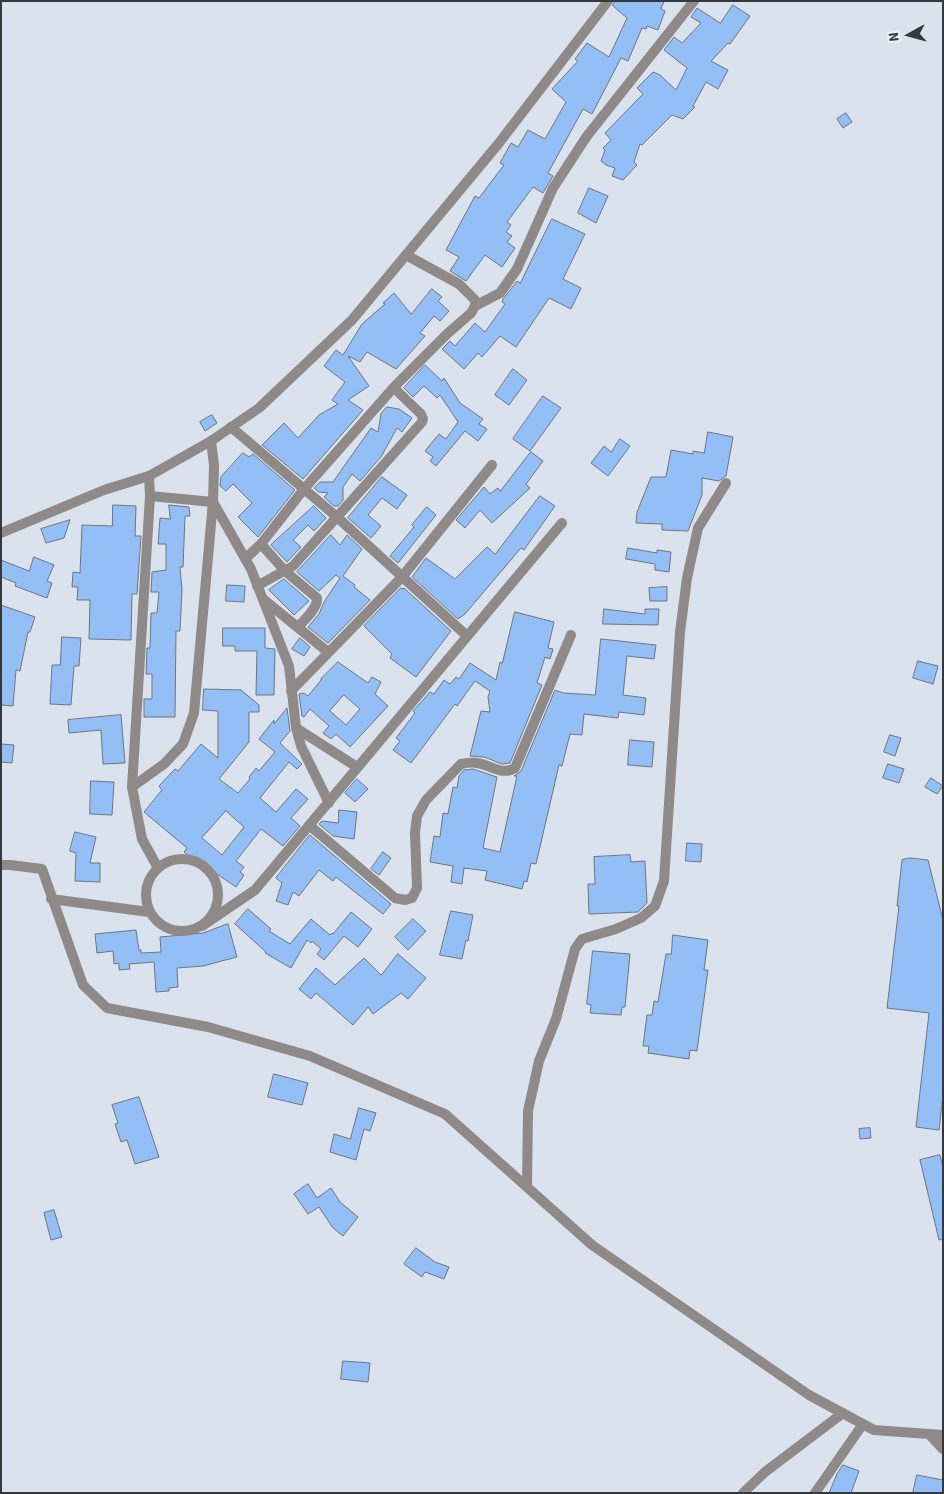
<!DOCTYPE html>
<style>
body{margin:0}
#map{position:relative;width:944px;height:1494px;overflow:hidden;background:#dae2ed;font-family:"Source Sans 3",sans-serif}
canvas{display:block}
.frame{position:absolute;inset:0;border:2px solid #35383c;pointer-events:none}
.north{position:absolute;left:884px;top:10px;width:50px;height:50px;-webkit-text-stroke:4px #e8f0fa;paint-order:stroke;rotate:263deg;font-size:14px;font-weight:700;line-height:20px;text-align:center;color:#35383c}
.north::after{content:'';display:block;margin:auto;width:18px;height:22px;background:#35383c;clip-path:polygon(50% 0,100% 100%,50% 72%,0 100%)}
</style>
<div id="map">
<canvas width="944" height="1494"></canvas>
<div class="frame"></div>
<div class="north">N</div>
</div>
<script>
const context = document.querySelector('canvas').getContext('2d');
context.lineJoin = 'round';
function fillPath(path, color) {
  context.fillStyle = color;
  context.fill(path, 'evenodd');
}
function trace(path, color, width, dash) {
  context.strokeStyle = color;
  context.lineWidth = width;
  context.lineCap = dash ? 'butt' : 'round';
  context.setLineDash(dash || []);
  context.stroke(path);
}
const building = new Path2D(`
 M615,1H664L661,9L665,11L658,30L647,26L646,29L642,28L628,61L621,58L592,114L583,109L548,173L553,176L543,193L533,187L507,222L511,225L506,232L512,236L507,242L515,248L502,267L485,255L466,281L450,271L459,257L446,250L475,196L479,198L504,165L500,163L511,143L518,147L528,130L545,139L566,102L552,89L578,61L575,59L587,43L609,57L627,18L613,6Z
 M733,5L750,16L730,44L728,43L711,61L728,70L718,89L706,82L693,106L695,107L683,119L672,115L642,145L640,144L634,162L637,165L623,180L612,176L615,168L606,165L601,161L605,150L603,148L611,140L605,133L643,94L637,88L653,72L660,75L676,90L687,68L664,50L674,37L682,43L701,23L691,17L697,8L720,23Z
 M846,113L852,122L843,128L837,119Z
 M589,188L608,196L596,223L578,213Z
 M552,219L585,234L563,279L581,288L571,309L549,298L516,347L500,336L482,357L478,353L464,369L442,349L450,341L455,346L475,323L485,332L505,304L502,302L503,299L517,281L520,283Z
 M432,289L442,297L438,301L449,311L440,321L434,316L420,333L425,336L396,369L367,352L360,362L348,356L369,386L348,400L363,410L303,479L262,445L284,423L298,438L319,415L338,404L332,400L345,382L324,366L336,350L343,355L362,324L385,304L383,303L394,293L411,314Z
 M425,365L442,381L444,378L460,403L483,419L479,424L487,429L478,441L465,431L436,466L430,461L433,457L425,451L439,434L446,439L458,422L440,395L437,398L424,386L413,397L404,388Z
 M513,369L527,380L509,405L495,395Z
 M543,396L561,408L530,451L513,439Z
 M387,407L399,409L412,418L402,432L397,428L381,457L360,481L352,474L343,487V500L338,506H334L324,497L328,493L319,492L314,488L320,482H333L371,428L378,432L381,414Z
 M212,415L217,423L205,431L200,422Z
 M708,432L733,437L726,476L719,481L702,478V495L688,531L662,530V524L636,523L637,512L651,477H666L671,450L693,454V451L704,453Z
 M620,439L630,446L608,476L591,463L604,446L611,452Z
 M531,452L543,461L526,484L530,488L492,523L480,510L465,528L456,520L484,487L490,494L498,488L500,491Z
 M243,453L249,457L253,454L295,490L258,537L238,517L252,503L233,484L226,491L220,486L221,477Z
 M382,477L407,495L397,509L382,498L368,515L381,526L371,538L348,518Z
 M540,496L555,506L524,550L521,548L465,614L458,619L412,577L426,558L455,579L487,547L495,554Z
 M113,505L136,506L135,536H141L137,594H132L131,640L89,639L90,600H77L78,587H72L73,572L80,573L82,525L112,526Z
 M169,505L189,507L190,516H185L183,567H180L182,589L180,631H176L175,717H144V699H152V674H146L147,648H150L151,613H157L159,592H151L152,572L166,570V544H158L160,518L170,519Z
 M314,506L326,518L314,531L308,525L293,540L301,547L287,562L271,545Z
 M427,507L436,515L398,563L390,556L414,527L412,525Z
 M70,520L64,538L46,543L41,529Z
 M331,535L340,545L347,535L362,549L343,576L355,585L354,587L370,600L328,643L308,627L319,614L324,602L340,578L336,575L319,591L297,572Z
 M628,548L657,553V550L671,552L669,572L655,570V564L626,559Z
 M34,557L54,565L47,581L52,583L47,598L15,586L16,583L1,577V560L29,571Z
 M284,579L309,601L294,615L269,590Z
 M227,585L245,586L244,602L226,601Z
 M667,587V601H650L649,588Z
 M401,588L403,589L404,588L451,631L416,677L390,658L392,654L364,626Z
 M1,605L35,617L30,632H28L20,671L16,670L13,706L1,705Z
 M604,609L645,614V609H659L658,625L603,624Z
 M515,612L554,622L548,648L553,649L550,659L545,657L537,683L542,685L510,763L502,764L484,757L470,756L481,711L490,712L488,697L490,691L475,681L457,706L455,704L411,763L393,750L400,741L396,738L415,713L413,711L430,692L434,694L444,680L450,684L456,677L459,679L470,663L496,680L500,662L502,663Z
 M223,628H265V648L275,649L274,695H256L257,651H235V646H223Z
 M62,637L81,638L79,666H74L71,705L50,704L52,665H60Z
 M300,638L310,647L304,656L292,649Z
 M601,639L656,645L654,659L627,656L623,695L646,698L644,715L619,712L618,718L584,714L582,735L570,734L562,766L559,765L536,864L531,863L527,882L524,881L522,889L485,880L487,871L464,868L462,884L451,882L453,866L430,862L434,836L440,837L443,813L448,814L453,787L457,788L459,776L464,770L473,769L497,777L483,848L500,852L517,776H514L521,771L555,690L563,693L595,695Z
 M918,661L938,666L933,684L913,678Z
 M338,662L368,683L372,677L381,682L375,694L388,706L350,747L336,734L331,739L323,733L329,726L310,709L304,717L302,716L299,694L304,693L308,696L322,679H321ZM344,695L360,709L346,725L330,711Z
 M204,689L241,690L259,705V712H249V742L219,779L238,793L250,779L249,777L256,768L259,771L275,752L259,739L274,720V724L287,708L290,731L280,743L302,764L297,769L289,762L260,798L276,812L296,789L308,799L291,818L300,826L283,846L261,829L236,861L244,867L240,872L244,875L236,887L204,865L202,867L184,852L187,848L144,812L162,790L159,786L175,769L178,771L201,744L218,758V711L203,710ZM226,811L244,827L222,855L202,838Z
 M121,715L125,763L103,764L101,730L69,733L68,720Z
 M890,735L901,738L895,756L884,752Z
 M630,740L654,742L652,767L628,765Z
 M1,744L14,745L12,763L1,762Z
 M888,764L904,769L899,783L883,778Z
 M931,778L943,786L937,794L925,787Z
 M357,779L368,789L355,802L345,793Z
 M91,781L114,782L112,815L90,814Z
 M339,810L357,812L354,839L333,836L319,824L322,821L338,823Z
 M75,832L96,837L90,863H100V882L75,881L76,853L70,851Z
 M310,835L391,904L383,914L336,877L333,881L319,870L299,896L293,892L288,905L276,901L282,883L276,878Z
 M687,843L702,844L701,862L686,861Z
 M383,852L391,858L379,875L371,869Z
 M630,855L631,862L645,861L647,903L638,912L589,914L588,884H595L594,857Z
 M910,858L928,860L943,920V1096L939,1130L916,1127L929,1013L887,1008L899,906H897L902,860Z
 M248,909L271,929L269,931L290,944L311,919L330,935L332,933L333,934L351,912L372,929L358,947L344,936L324,960L317,954L321,949L312,941L311,943L307,940L291,968L265,953L266,952L235,924Z
 M451,911L473,915L468,941L466,940L462,959L440,955Z
 M413,919L426,931L408,950L395,937Z
 M228,924L237,957L203,966L177,968L178,987L169,988V991L156,992L154,962L129,964L130,969L119,970V963L114,964L113,951L97,953L95,934L136,930L139,950H141V953L161,952L160,937L203,933Z
 M673,935L708,940L704,970H708L697,1051L690,1050L689,1059L648,1053L649,1046H643L647,1015H652L654,1001L658,1002L666,954H671Z
 M593,951L630,954L625,1007H622L621,1015L590,1013L591,1005L587,1004Z
 M398,954L426,978L408,999L401,993L373,1014L368,1007L353,1025L316,993L311,999L299,989L316,968L335,985L364,958L381,975Z
 M274,1074L308,1083L302,1105L268,1097Z
 M139,1097L159,1157L135,1164L127,1140L121,1142L115,1124L118,1123L112,1105Z
 M359,1108L376,1113L370,1131L364,1129L356,1160L330,1152L334,1134L350,1139Z
 M870,1128L871,1138L860,1139L859,1129Z
 M940,1155L943,1167V1239L939,1240L920,1160Z
 M308,1184L317,1198L331,1188L340,1202L358,1217L343,1236L333,1228L319,1207L308,1214L294,1194Z
 M54,1210L62,1237L51,1240L44,1213Z
 M416,1248L435,1262L449,1267L444,1279L425,1272L422,1277L404,1264Z
 M343,1361L370,1363L368,1382L341,1379Z
 M843,1465L859,1471L851,1493H829L837,1474Z
 M917,1475L943,1480V1493H913Z`);
const minor = new Path2D(`
 M475,306L500,293L517,269L553,188L587,136L694,1
 M231,427L337,517L467,636
 M149,476L150,496L132,787L142,839L158,868
 M150,496L213,502L251,569L289,666L296,728L301,746L329,803
 M261,544L285,571L317,598C318,608 305,619 298,627
 M245,559L261,544L304,489L395,386L447,334L471,313L475,306V300L459,284L406,255
 M257,586L293,566L422,422L423,419L421,414L394,388
 M263,599L328,652
 M291,691L402,577L492,465
 M296,728L357,767
 M132,787L164,764L183,744L194,713L213,502L214,465L211,441
 M309,825L395,898L405,900L412,898L417,888L415,833L417,816L426,800L461,764C466,763 472,762 477,763C491,765 502,776 515,768L571,635
 M146 895a36 36 0 1 1 72 0a36 36 0 1 1-72 0Z
 M1,865H10L42,869L83,985L107,1008L208,1027L310,1056L445,1114L592,1245L809,1395L874,1430L943,1435
 M51,899L149,912
 M202,926L255,890L562,523
 M527,1187L528,1111L539,1061L556,1019L575,949L582,939L616,929L641,918L655,906L664,881L680,632L687,578L698,528L726,483
 M929,1434L943,1449
 M743,1493L765,1472L843,1413
 M815,1493L863,1424`);
const tertiary = new Path2D(`
 M1,533L104,490L149,476L211,441L259,408L352,320L499,143L608,1`);
fillPath(building, '#93bff6');
trace(building, '#6e757e', 1);
trace(minor, '#8f8988', 10);
trace(tertiary, '#8f8988', 10);
</script>
